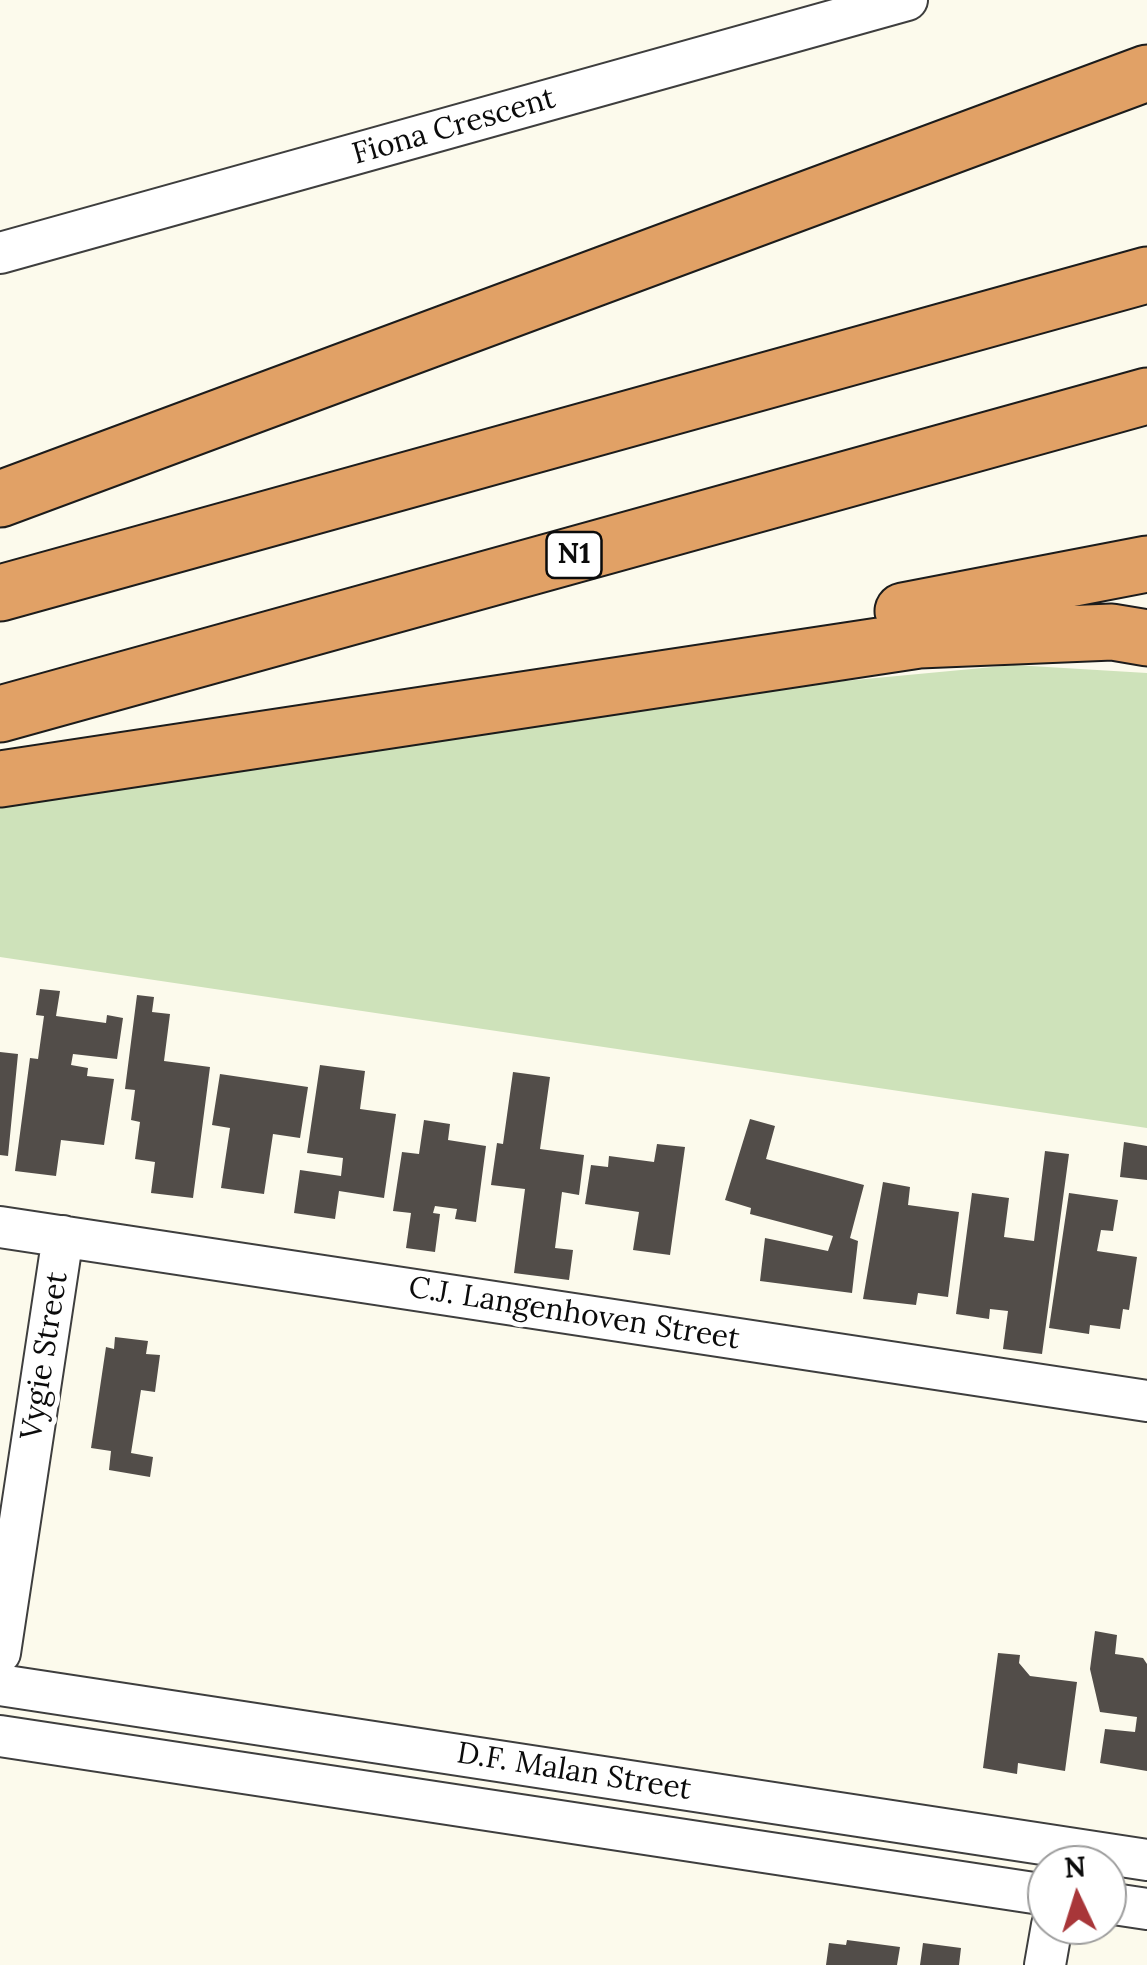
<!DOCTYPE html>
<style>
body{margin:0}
#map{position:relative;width:1147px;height:1965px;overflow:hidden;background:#fcfaec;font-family:Lora,serif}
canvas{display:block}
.north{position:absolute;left:1027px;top:1845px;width:100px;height:100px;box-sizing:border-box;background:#fff;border:2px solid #9d9d9d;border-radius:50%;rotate:356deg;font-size:28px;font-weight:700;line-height:40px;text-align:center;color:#0b0b0b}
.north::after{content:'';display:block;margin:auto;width:35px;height:45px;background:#a83639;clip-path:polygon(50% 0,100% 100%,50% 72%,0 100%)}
</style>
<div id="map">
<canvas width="1147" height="1965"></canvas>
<div class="north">N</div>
</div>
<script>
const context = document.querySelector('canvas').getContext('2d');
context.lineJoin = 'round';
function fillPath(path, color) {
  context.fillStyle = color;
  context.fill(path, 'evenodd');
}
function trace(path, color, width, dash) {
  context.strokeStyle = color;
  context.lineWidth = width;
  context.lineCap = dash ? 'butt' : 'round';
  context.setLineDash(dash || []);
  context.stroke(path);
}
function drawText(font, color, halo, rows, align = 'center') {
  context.font = font + ' Lora,serif';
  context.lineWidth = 10;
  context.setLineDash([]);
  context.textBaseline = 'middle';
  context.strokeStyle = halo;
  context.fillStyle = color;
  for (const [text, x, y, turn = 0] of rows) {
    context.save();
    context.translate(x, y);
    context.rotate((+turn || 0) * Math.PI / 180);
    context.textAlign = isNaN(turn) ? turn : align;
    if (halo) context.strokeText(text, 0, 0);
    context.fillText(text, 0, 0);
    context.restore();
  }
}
const green = new Path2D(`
 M1014,665L1147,673V1128L0,957V803L86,785L812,684Z`);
const building = new Path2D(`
 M40,989L60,991L56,1016L106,1023L107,1015L123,1018L117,1059L73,1054L71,1065L88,1068L87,1076L114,1079L104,1145L61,1140L56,1176L15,1171L30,1058L38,1059L44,1016L36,1015Z
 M137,995L154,997L152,1012L170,1014L164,1061L210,1067L193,1198L151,1193L155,1162L135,1159L140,1122L131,1120L135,1090L125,1089Z
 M0,1052L18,1054L8,1156L0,1155Z
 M320,1065L365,1071L360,1109L396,1114L384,1198L339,1191L335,1219L294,1213L300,1170L341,1176L343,1158L307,1153Z
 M513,1072L550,1077L540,1149L584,1155L579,1195L562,1192L555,1248L573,1250L569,1280L514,1273L525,1189L491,1185L497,1143L503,1144Z
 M220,1074L308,1087L300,1138L273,1134L264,1194L221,1188L230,1128L212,1125Z
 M750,1119L775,1126L766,1159L864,1185L850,1238L858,1241L852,1293L760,1281L765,1238L828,1251L833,1236L750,1214L751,1208L725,1200Z
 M424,1120L450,1124L448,1140L486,1146L476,1222L455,1219L457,1209L435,1206L433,1213L440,1214L435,1252L406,1248L411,1213L393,1211L402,1152L419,1154Z
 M1124,1142L1147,1146V1180L1120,1177Z
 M657,1144L685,1147L670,1255L633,1250L639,1212L585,1204L591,1165L608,1167L609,1156L654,1162Z
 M1045,1151L1069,1154L1042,1354L1003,1349L1008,1311L990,1309L989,1319L956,1314L972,1193L1009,1198L1004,1237L1034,1241Z
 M883,1182L910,1187L908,1205L959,1212L948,1297L918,1293L916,1305L863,1299Z
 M1069,1193L1118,1200L1113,1231L1101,1230L1097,1251L1137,1257L1129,1310L1123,1309L1120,1329L1090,1325L1089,1334L1049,1328Z
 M115,1337L148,1341L146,1354L160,1355L155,1392L141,1390L131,1453L153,1457L150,1477L109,1470L111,1451L91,1448L106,1347L114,1349Z
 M1095,1631L1117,1635L1115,1654L1143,1658L1147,1664V1771L1100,1763L1105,1729L1135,1732L1137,1717L1100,1712L1090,1669Z
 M998,1653L1020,1655L1019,1663L1030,1676L1077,1682L1065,1771L1018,1763L1017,1774L983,1768Z
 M847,1940L900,1947L897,1965H826L829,1943L846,1945Z
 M923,1943L961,1948L959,1965H920Z`);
const minor = new Path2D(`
 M0,253L907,0
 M0,1227L1147,1401
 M0,1653L63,1236
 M0,1685L1147,1860
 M0,1736L1047,1895
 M1107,1903L1147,1909
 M1045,1965L1052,1925`);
const highway = new Path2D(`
 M0,499L1147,73
 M0,593L1147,275
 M903,611L1147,564
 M0,714L1147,396
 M0,779L919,640L1112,632L1147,638`);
const shields = [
 [574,555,55]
];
const shieldNames = [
 ["N1",574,555]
];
const streetNames = [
 ["Fiona Crescent",454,127,-16],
 ["C.J. Langenhoven Street",574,1314,9],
 ["Vygie Street",45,1356,-81],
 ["D.F. Malan Street",574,1772,9]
];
fillPath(green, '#cee2ba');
fillPath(building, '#524d49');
trace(minor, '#3e3e3e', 44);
trace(highway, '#1c1c1c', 59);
trace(minor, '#fff', 40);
trace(highway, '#e1a166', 55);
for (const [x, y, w] of shields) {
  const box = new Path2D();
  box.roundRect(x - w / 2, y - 23, w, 46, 8);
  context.fillStyle = '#fff';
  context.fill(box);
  trace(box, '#0b0b0b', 2.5);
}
drawText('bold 28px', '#0b0b0b', null, shieldNames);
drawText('30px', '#0b0b0b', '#fff', streetNames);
</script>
